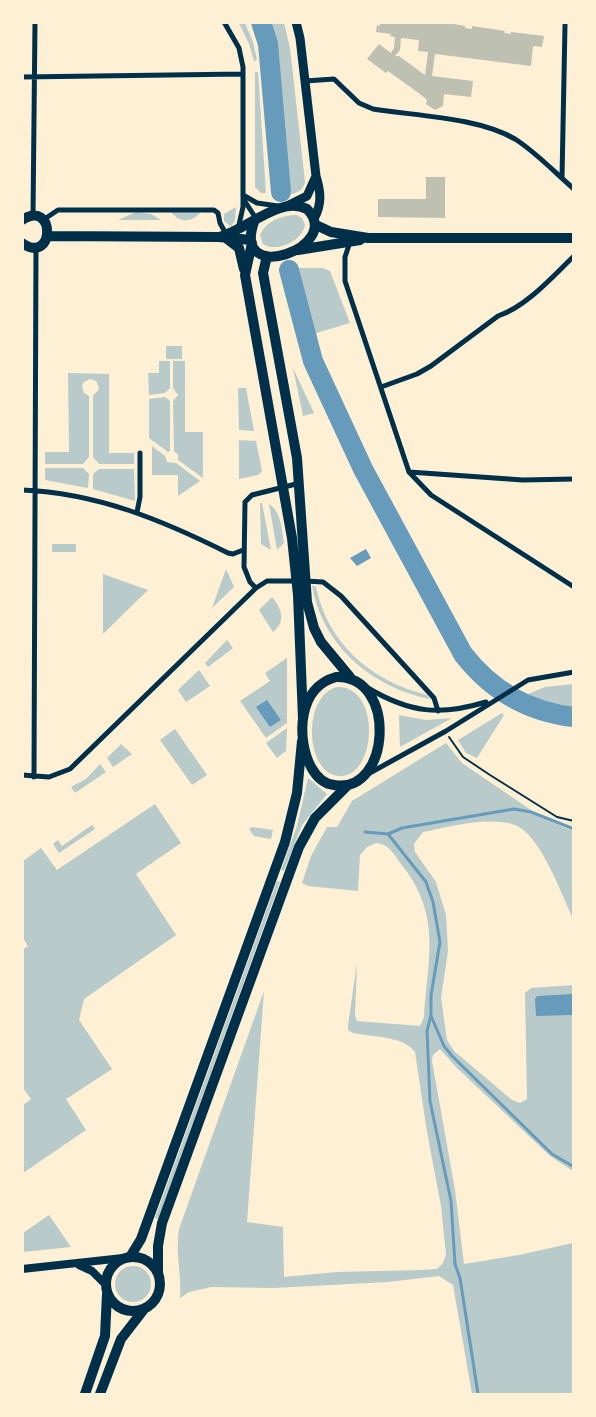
<!DOCTYPE html>
<style>
body{margin:0}
#map{position:relative;width:596px;height:1417px;overflow:hidden;background:#fdf0d5;font-family:Quicksand,sans-serif}
canvas{display:block}
.frame{position:absolute;inset:0;border:24px solid #fdf0d5;pointer-events:none}
</style>
<div id="map">
<canvas width="596" height="1417"></canvas>
<div class="frame"></div>
</div>
<script>
const context = document.querySelector('canvas').getContext('2d');
context.lineJoin = 'round';
function fillPath(path, color) {
  context.fillStyle = color;
  context.fill(path, 'evenodd');
}
function trace(path, color, width, dash) {
  context.strokeStyle = color;
  context.lineWidth = width;
  context.lineCap = dash ? 'butt' : 'round';
  context.setLineDash(dash || []);
  context.stroke(path);
}
const green = new Path2D(`
 M239,23H245L253,42L257,60L254,61L249,44Z
 M269,23H284L290,48L305,182C303,190 298,193 291,194L290,191L276,42Z
 M255,72H258L266,193H261L255,187Z
 M236,207L235,220L231,227L224,221V214Z
 M136,212L151,214L161,220H118Z
 M171,212H201C192,223 179,223 171,212Z
 M297,215L302,218L305,225C302,241 277,253 263,244L260,235C266,221 282,215 297,215Z
 M294,268H323L330,271L350,323L313,334Z
 M166,346H182V359H166Z
 M159,361H170V388L165,393L149,395L148,373H159Z
 M173,361H185V432H203V478L178,460V455L174,451L173,401L178,395L173,388Z
 M293,368L314,413L303,416Z
 M68,373L109,374V453H134V464H99L93,457V395L98,391L99,387L96,381L90,379L84,382L82,386L84,393L89,396V457L83,464H45V452H69Z
 M238,388H246L254,431L239,430Z
 M165,397L170,401V451L168,452L149,438V399Z
 M239,440L256,441L262,471L258,475L239,479Z
 M152,446L165,456L167,462L176,463L200,481L178,496V475H152Z
 M45,468H83L89,474L88,488L45,480Z
 M99,469H134L135,501L93,489V474Z
 M260,503H262L271,550L261,544Z
 M269,504C281,511 282,530 284,543L277,550Z
 M52,544H76V552H52Z
 M226,569L234,587L212,608Z
 M103,574L148,590L103,634Z
 M312,585L316,587C328,644 371,681 427,695L430,699C371,687 322,645 312,585Z
 M272,597C282,609 286,622 273,632L259,610Z
 M227,640L233,648L208,667L205,663Z
 M287,658V723L266,738L240,701L270,681L265,673Z
 M199,670L210,686L186,702L178,690Z
 M573,684V710L549,707L521,697L545,687Z
 M337,687C380,685 378,773 342,776C305,778 301,696 337,687Z
 M502,713L504,715L477,758L466,753L458,740Z
 M399,715L426,720L452,718L400,747Z
 M287,728L286,751L277,758L266,743Z
 M175,729L207,775L192,785L160,740Z
 M446,743L462,763L531,810L530,813L573,831V919C562,895 540,834 515,825C489,816 449,827 423,832L414,844L415,852L436,882L446,915L448,951L441,998L447,1040L454,1051L512,1100L520,1103L527,1099L525,993L531,988L573,985V1171L550,1156L456,1067L440,1049L433,1055L432,1061L455,1190L464,1264L519,1255L573,1243V1394H472L453,1285L439,1276L388,1282L273,1288L211,1287L189,1292L180,1298C182,1274 175,1255 179,1229L264,991L247,1222L283,1227L284,1277L337,1272L422,1270L437,1269L443,1263L446,1255L441,1206L427,1132L415,1052C404,1036 372,1037 353,1033L348,1030V1025L357,963L355,1016L357,1021L420,1026L424,1017C428,958 442,915 401,864C394,854 389,844 376,843L367,847L360,855L358,891L308,886L302,883L311,856L327,827H337L352,801Z
 M121,744L132,754L113,767L107,758Z
 M100,764L106,772L75,793L71,787L86,779Z
 M308,778L327,794L302,825L284,871L281,870L297,826Z
 M155,804L181,843L136,874L176,935L84,999L79,1020L112,1069L66,1099L86,1130L23,1173V1105L31,1099L22,1087V950L28,946L23,938V861L41,848L57,870Z
 M92,825L95,829L59,853L53,844L58,840L62,846Z
 M252,827L273,830L271,839L254,836L249,829Z
 M277,881L280,882L158,1219L155,1218Z
 M49,1215L71,1247L23,1252V1233Z
 M115 1284a18 18 0 1 1 36 0a18 18 0 1 1-36 0Z`);
const water = new Path2D(`
 M366,549L371,558L357,566L350,558Z
 M267,700L281,720L270,727L256,707Z
 M573,994V1015L536,1016L535,999L537,996Z`);
const stream = new Path2D(`
 M365,832L388,834L426,882L433,902L440,942L431,995V1015L427,1031L430,1101L451,1201L455,1264L460,1278L478,1394
 M388,834L402,828L514,809L531,812L574,829
 M431,1016L444,1046L452,1056L552,1154L574,1167`);
const river = new Path2D(`
 M261,22L268,44L281,192
 M289,270L313,361L363,469L463,654C491,690 528,712 574,717`);
const building = new Path2D(`
 M380,22H442L465,26V28L472,29V26L505,31L504,33L511,34V32L544,36L542,47L533,46L531,66L435,54L432,76L473,81L471,97L444,94L443,106L435,110L426,104L427,100L420,94L388,71L386,73L367,59L379,44L391,53L394,48L395,37L390,36L391,34L376,32L377,25L380,26ZM401,38L419,40L418,51L428,52L425,75L399,56H395L400,50Z
 M426,177H445V218L378,217V199H426Z`);
const path = new Path2D(`
 M449,737L463,757L490,775L557,817L574,821`);
const minor = new Path2D(`
 M224,22L239,48L243,67V207L238,229
 M22,77L243,74
 M305,81L334,79L359,103L373,109C416,116 477,117 515,139C537,153 554,172 574,189
 M562,178L565,25
 M243,195L257,203L278,206
 M244,200L257,220
 M33,216L35,22
 M43,220L58,210H214L218,213L220,223L226,234
 M350,242L345,257V281L409,472L431,495L574,587
 M381,387L417,374L431,366L498,316C527,306 552,277 574,256
 M409,472L523,480L574,479
 M22,490C97,493 162,520 228,553L233,554L243,550
 M137,512L140,497V453
 M305,581L323,582L341,596L434,698L438,711
 M256,588L250,582L244,567L245,502L252,495L300,483
 M368,688C410,713 440,716 486,702
 M368,774L446,731L528,680L574,672
 M22,775L49,777L70,769L256,588L267,581H296
 M34,777L36,247`);
const tertiary = new Path2D(`
 M79,1265L92,1271L106,1285
 M22,1269L123,1258`);
const secondary = new Path2D(`
 M296,22L300,38L316,176C321,192 322,204 314,219
 M289,205L307,196L316,176`);
const primary = new Path2D(`
 M22,220C56,198 55,266 22,243
 M316,225L331,232L368,238H574
 M48,236L219,237L251,240
 M219,237C247,230 280,195 307,209C345,247 231,287 254,222
 M226,238L239,248L244,269
 M252,243L245,275L292,538L298,595L303,719
 M298,250L360,240
 M267,256L263,273L297,458L307,602L314,628L321,642L350,677
 M336,677C398,675 391,795 334,785C324,784 316,776 311,767C296,738 298,687 336,677Z
 M130,1257L141,1239L285,842L297,793L302,741
 M106 1284a27 27 0 1 1 54 0a27 27 0 1 1-54 0Z
 M158,1273V1246L162,1223L299,847L315,818L348,785
 M85,1394L105,1336L107,1294
 M100,1394L121,1339L145,1308`);
fillPath(green, '#b9caca');
fillPath(water, '#669bbc');
trace(stream, '#669bbc', 3);
trace(river, '#669bbc', 20);
fillPath(building, '#bec0b2');
trace(path, '#003049', 2);
trace(minor, '#003049', 5);
trace(tertiary, '#003049', 8);
trace(secondary, '#003049', 9);
trace(primary, '#003049', 10);
</script>
